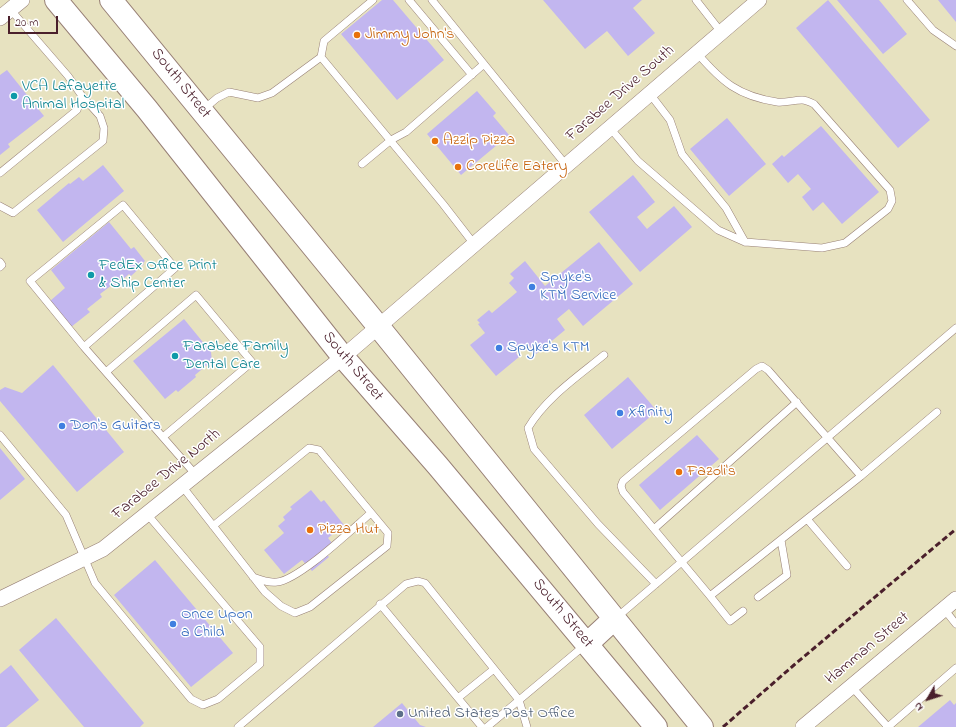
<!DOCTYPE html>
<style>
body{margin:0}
#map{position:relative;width:956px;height:727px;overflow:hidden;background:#e7e2c0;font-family:"Indie Flower",sans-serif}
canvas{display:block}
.north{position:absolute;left:908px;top:679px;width:40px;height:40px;-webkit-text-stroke:3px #fff;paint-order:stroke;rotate:231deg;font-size:11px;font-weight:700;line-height:16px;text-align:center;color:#4a1f2b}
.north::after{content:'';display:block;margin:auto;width:14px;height:18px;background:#4a1f2b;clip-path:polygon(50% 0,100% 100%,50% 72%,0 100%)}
.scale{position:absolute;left:8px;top:16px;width:50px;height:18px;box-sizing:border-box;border:2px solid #4a1f2b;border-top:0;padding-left:5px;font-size:12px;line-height:14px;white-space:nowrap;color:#4a1f2b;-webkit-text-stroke:3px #fff;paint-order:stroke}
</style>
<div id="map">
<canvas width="956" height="727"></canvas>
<div class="north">N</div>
<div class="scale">20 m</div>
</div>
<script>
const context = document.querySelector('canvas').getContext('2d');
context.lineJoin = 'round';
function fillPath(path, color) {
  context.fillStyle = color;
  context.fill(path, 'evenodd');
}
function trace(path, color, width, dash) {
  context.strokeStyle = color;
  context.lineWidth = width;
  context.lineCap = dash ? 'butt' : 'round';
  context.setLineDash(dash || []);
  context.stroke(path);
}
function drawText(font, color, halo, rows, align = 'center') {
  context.font = font + ' "Indie Flower",sans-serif';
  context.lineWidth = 3;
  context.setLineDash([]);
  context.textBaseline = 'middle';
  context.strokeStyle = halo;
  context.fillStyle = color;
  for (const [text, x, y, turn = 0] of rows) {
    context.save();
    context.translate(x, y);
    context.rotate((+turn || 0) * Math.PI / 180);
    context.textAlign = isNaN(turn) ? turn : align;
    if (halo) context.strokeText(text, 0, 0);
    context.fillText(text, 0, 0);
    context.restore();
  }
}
const building = new Path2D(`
 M382,0H393L444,60L397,100L341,34Z
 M543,0H642L633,8L655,33L628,56L607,31L585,49Z
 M828,0L930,120L898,148L796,28Z
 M837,0H879L907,34L883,54Z
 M938,0H956V22Z
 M7,70L44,116L8,144L10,147L0,155V75Z
 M477,91L496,113L493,116L509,135L461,175L427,134Z
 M727,118L766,164L729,196L690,149Z
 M821,126L879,192L842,224L823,202L813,211L802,197L811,189L798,174L788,183L772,164L782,155L784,157Z
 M103,165L124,191L63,242L37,210L69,183L70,184L79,177L83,181Z
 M633,175L655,202L637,217L647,229L674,206L692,227L640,272L589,212Z
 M109,222L131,249L134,247L145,261L143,263L144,264L131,276L129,274L114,287L112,285L100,294L102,297L87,309L90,312L71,327L50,301L65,288L51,270Z
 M599,242L633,284L583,326L569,309L557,319L565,330L536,354L528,344L516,353L519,357L496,376L470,345L485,333L478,324L480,323L477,320L489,310L492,313L517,292L509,283L514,278L510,274L525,261L545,286Z
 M184,319L211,352L212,361L195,375L196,377L178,392L176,390L165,399L133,361Z
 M53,365L124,452L77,492L0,401V390L5,387L22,393Z
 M628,377L657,411L612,449L584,415Z
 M697,435L719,459L660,510L639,485Z
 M0,448L25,479L0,500Z
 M311,490L321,502L324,500L344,525L328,538L332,543L323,550L329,557L312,571L302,560L284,574L264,550L284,533L278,526L285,520L283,517L292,509L290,507Z
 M155,560L233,653L191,687L114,595Z
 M56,618L144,723L140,727H84L19,650Z
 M11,665L39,700L6,727H0V674Z
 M950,700L954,705L956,703V727H918Z
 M402,703L420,725L426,727H373Z`);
const service = new Path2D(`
 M409,0L472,75
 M432,0L566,165
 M696,0L721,32
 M907,0L933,30L956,46
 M321,57L443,204L474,244
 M650,94L670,120L682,154L726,208L745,242
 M204,109L217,98L229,92L258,98L272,93L321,57L324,41L373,0
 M610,128L638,161L718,230L745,242L822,248L845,243L888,209L892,201L890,190L814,104C810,102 806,100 802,100C794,100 785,103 777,102C738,96 722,82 697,53
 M362,164L391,140L406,132L484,64
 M0,173L77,110L82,96
 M0,206L13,213L103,141L104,128L100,116L82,96L68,76L10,9
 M0,262L2,265L0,267
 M84,347L175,268L123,205L30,281L84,347L196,475
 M604,355C577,377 546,398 528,428L534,449L598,524L656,584
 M762,366L768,370L861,476L710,596L623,492L621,486L623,481L756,369Z
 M106,372L196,295L252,362L163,437
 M0,435L66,515L95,583L191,699L203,705L218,699L260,664V647L147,514
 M861,476L937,412
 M182,486L265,592L281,606L295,613L310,607L387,546L388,533L319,450L309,448L213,526
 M807,519L847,566
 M655,528L797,402
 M253,577C261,580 269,583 277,582C299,580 352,529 371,513
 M710,596L730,621L743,611
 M758,597L787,575L781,540
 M380,604L482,727
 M944,609L956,624
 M616,618L956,328
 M851,686L888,727
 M458,698L494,669
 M238,727L406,584L418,581L425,583L519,700L527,727
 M487,727L585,645
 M888,727L956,668`);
const minor = new Path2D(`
 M0,18L22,0
 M0,599L103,549L343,357L759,0
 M803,727L956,599`);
const primary = new Path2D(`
 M56,0L147,109L343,357L438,466L656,727
 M111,0L378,326L702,727
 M587,644L614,619`);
const rail = new Path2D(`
 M723,727L794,665L956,529`);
const markers = [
 [357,35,4,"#e8710a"],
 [14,96,4,"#0f9aa8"],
 [435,141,4,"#e8710a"],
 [458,167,4,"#e8710a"],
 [91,275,4,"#0f9aa8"],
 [532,287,4,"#3f7fe0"],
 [499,348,4,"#3f7fe0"],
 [175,356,4,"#0f9aa8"],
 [620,413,4,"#3f7fe0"],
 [62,426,4,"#3f7fe0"],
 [679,472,4,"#e8710a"],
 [310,530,4,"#e8710a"],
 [173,624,4,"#3f7fe0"],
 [400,714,4,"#5c6f8a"]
];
const foodNames = [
 ["Jimmy John's",365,35],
 ["Azzip Pizza",443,141],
 ["CoreLife Eatery",466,167],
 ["Fazoli's",687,472],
 ["Pizza Hut",318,530]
];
const streetNames = [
 ["South Street",180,84,51],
 ["Farabee Drive South",621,94,-41],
 ["South Street",352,367,50],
 ["Farabee Drive North",167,475,-39],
 ["South Street",562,614,50],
 ["Hamman Street",868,649,-40]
];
const cultureNames = [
 ["VCA Lafayette",22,87],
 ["Animal Hospital",22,105],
 ["FedEx Office Print",99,266],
 ["& Ship Center",99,284],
 ["Farabee Family",183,347],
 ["Dental Care",183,365]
];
const shopNames = [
 ["Spyke's",540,278],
 ["KTM Service",540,296],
 ["Spyke's KTM",507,348],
 ["Xfinity",628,413],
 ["Don's Guitars",70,426],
 ["Once Upon",181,615],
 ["a Child",181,633]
];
const serviceNames = [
 ["United States Post Office",408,714]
];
fillPath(building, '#c2b6ef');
trace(service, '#988076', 8);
trace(minor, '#988076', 16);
trace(primary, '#988076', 24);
trace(service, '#fff', 7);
trace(minor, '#fff', 15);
trace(primary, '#fff', 22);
trace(rail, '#4a1f2b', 3, [6, 3]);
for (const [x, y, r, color] of markers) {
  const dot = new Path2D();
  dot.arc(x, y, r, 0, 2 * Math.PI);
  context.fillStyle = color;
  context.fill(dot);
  trace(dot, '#fff', 1.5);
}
drawText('16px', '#c56008', '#fff', foodNames, 'left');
drawText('16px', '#4a1f2b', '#fff', streetNames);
drawText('16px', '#0d838f', '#fff', cultureNames, 'left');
drawText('16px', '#366cbe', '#fff', shopNames, 'left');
drawText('16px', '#4e5e75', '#fff', serviceNames, 'left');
</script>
